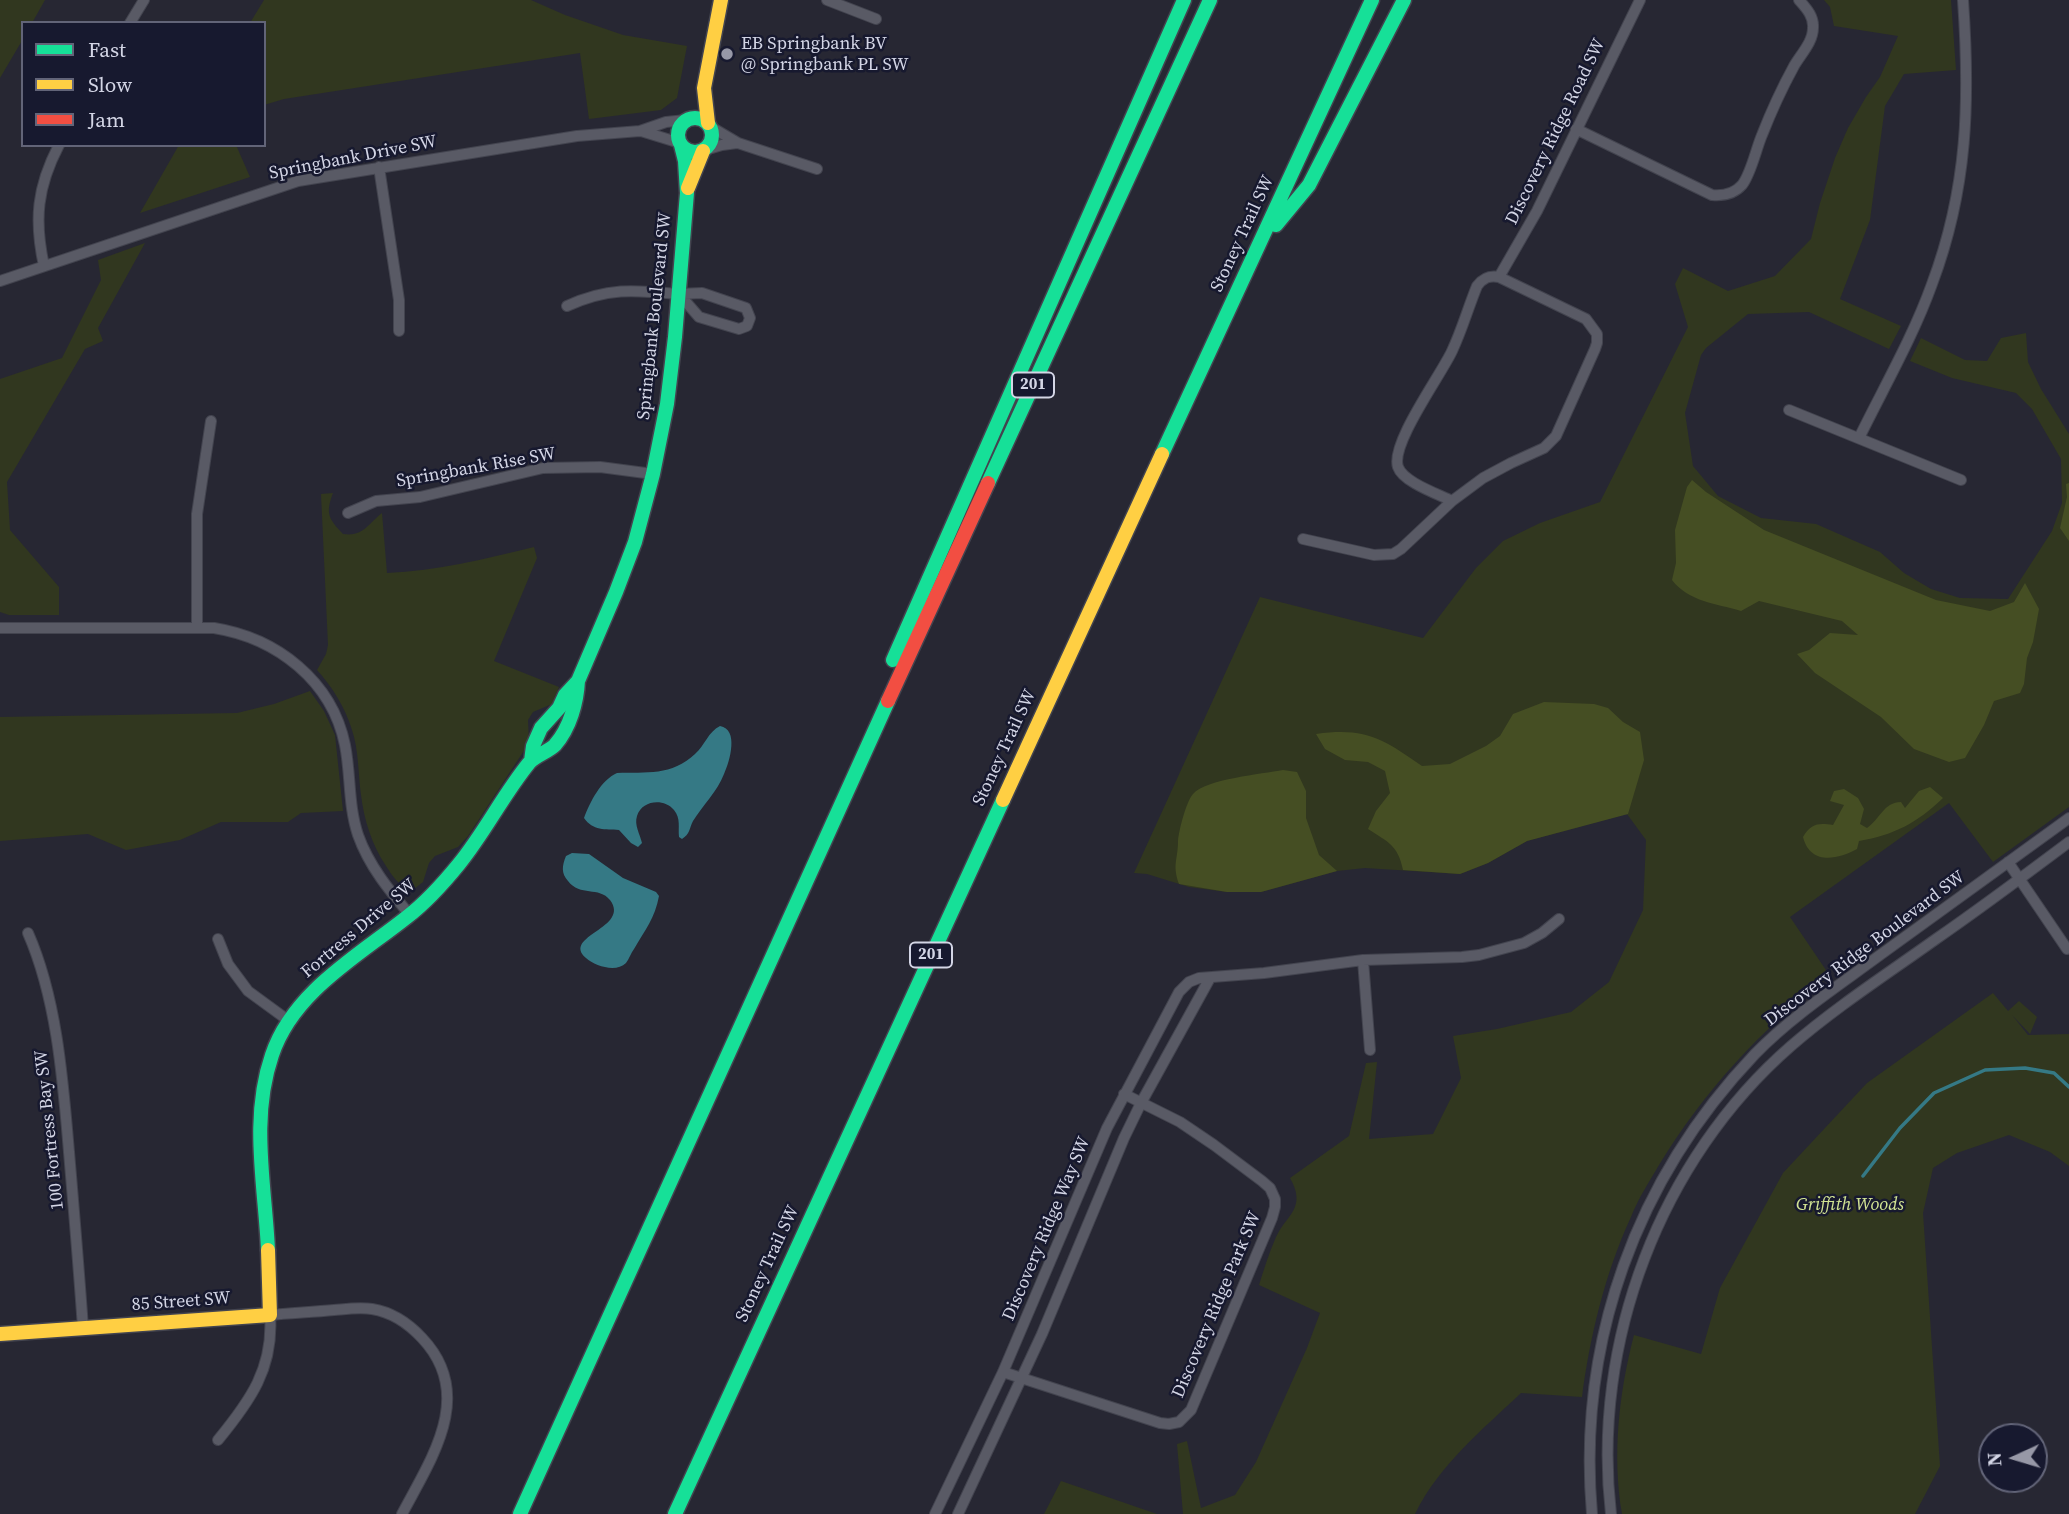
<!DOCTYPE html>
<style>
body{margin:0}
#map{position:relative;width:2069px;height:1514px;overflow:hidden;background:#272733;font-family:"Source Serif 4",serif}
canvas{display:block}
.legend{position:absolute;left:21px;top:21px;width:245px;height:126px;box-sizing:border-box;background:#17192f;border:2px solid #626478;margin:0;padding:9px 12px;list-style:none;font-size:21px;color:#d3d5e5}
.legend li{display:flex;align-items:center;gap:14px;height:35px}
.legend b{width:35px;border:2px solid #626478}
.north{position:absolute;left:1978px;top:1423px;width:70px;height:70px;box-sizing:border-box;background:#17192f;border:2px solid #626478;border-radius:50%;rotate:266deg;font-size:19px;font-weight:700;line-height:28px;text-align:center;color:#d3d5e5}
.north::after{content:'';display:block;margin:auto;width:24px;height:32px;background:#9798a7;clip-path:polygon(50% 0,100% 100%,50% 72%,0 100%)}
</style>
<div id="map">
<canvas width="2069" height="1514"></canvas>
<ul class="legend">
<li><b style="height:9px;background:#16e098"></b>Fast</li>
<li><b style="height:9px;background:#ffcf43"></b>Slow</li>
<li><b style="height:9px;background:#f24e42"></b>Jam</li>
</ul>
<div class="north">N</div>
</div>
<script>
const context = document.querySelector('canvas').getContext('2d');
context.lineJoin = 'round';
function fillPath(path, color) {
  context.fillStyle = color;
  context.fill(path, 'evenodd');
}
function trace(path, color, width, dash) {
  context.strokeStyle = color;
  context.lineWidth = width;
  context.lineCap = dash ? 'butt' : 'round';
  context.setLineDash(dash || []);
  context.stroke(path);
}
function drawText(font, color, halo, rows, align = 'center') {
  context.font = font + ' "Source Serif 4",serif';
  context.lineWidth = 5;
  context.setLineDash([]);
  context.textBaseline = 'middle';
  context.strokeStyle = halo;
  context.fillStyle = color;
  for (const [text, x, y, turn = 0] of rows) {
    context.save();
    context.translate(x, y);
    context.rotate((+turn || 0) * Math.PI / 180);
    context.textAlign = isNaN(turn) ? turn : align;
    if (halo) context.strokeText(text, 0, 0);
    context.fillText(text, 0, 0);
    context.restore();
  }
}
const green = new Path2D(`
 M0,0H45L32,23H23V39L0,78Z
 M264,0H531L565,15L623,35L687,46L677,98L661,110L589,119L580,53L284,99L264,105V23H250Z
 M1824,0H1951L1956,70L1904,74L1885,106L1870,220L1840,299L1901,326L1889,349L1809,312L1748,314L1706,348L1701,355L1685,413L1693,466L1718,496L1761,518L1816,524L1880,552L1904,573L1931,589L1960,598L2008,599L2052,531L2062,503L2061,459L2032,409L2016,393L1952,378L1910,361L1921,338L1965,360L1987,361L2001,338L2026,333L2028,362L2041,389L2069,434V807L1993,862L1949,803L1790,917L1830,976C1761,1029 1704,1091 1659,1165C1649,1182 1638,1199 1631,1217C1605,1273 1590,1336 1582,1397L1521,1393C1482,1430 1439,1465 1415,1514H1183L1177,1444L1187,1441L1201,1508L1235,1495L1256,1462L1307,1348L1320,1313L1259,1285C1264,1269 1269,1253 1276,1237C1287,1214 1307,1208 1290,1178L1349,1136L1366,1063L1377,1062L1369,1139L1433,1134L1461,1078L1453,1036L1497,1029L1571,1012L1609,982L1643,910L1646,840L1627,814L1527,841L1488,863L1460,874L1365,868L1337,871L1261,892H1227L1189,887L1147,874L1134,873L1260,597L1423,638L1476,568L1503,541L1540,523L1600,502L1688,327L1675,284L1683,268L1728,291L1775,276L1811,239L1820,203L1835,158L1848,128L1866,97L1880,77L1898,36L1834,26L1830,7Z
 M179,145H236L250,177L140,213Z
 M145,243L98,328L103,341L85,349L7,482L10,530L59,587V615H9L0,612V379L62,358L101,280L98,260Z
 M333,493C325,514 329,519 343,534C363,537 368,524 382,513L387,573C437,571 485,559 534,547L537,558L494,661L559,687L552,704L533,712L528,720L529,743L468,836L458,847L435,856L429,863L423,882L414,889C399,887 394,878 386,866C372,845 364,820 361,795C358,773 359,751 352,730C345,707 333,688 317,670L326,654L328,645L321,494Z
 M310,691L324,711L335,735L343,811L301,813L288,822H221L180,840L126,850L88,834L0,841V717L237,713L274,704Z
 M1993,993L2008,1011L2019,1001L2037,1017L2030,1034L2012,1015L2028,1035L2069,1034V1166L2050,1152L2009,1135L1957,1153L1933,1168L1923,1213L1940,1466L1915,1514H1622C1612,1455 1619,1392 1634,1335L1701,1354L1720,1288L1783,1173L1867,1083Z
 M1061,1481L1157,1514H1044Z`);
const forest = new Path2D(`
 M1692,480L1706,492L1764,530L1936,600L1990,611L2014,602L2025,583L2039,609L2033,642L2027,658L2024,684L2020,693L1994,701L1984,725L1965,758L1949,762L1914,749L1881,717L1815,673L1797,654L1809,650L1830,633L1858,635L1842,621L1759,601L1741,611C1715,603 1689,602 1672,580L1676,563L1675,530L1687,487Z
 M2069,483V541L2060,528L2067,497L2066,484Z
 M1544,702L1594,704L1608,708L1623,722L1640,732L1644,760L1628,814L1527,841L1488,863L1460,874L1403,870C1398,845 1388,842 1368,829L1376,811L1390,793L1385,771L1368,762L1345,760L1325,749L1316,734C1366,727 1383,739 1422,766L1450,764L1486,746L1500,736L1513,714Z
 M1283,770L1297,772L1306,791V818L1319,855L1337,871L1261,892H1227L1179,884C1172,864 1178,860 1178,841C1179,830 1186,802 1193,794C1206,779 1262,774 1283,770Z
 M1930,787L1943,798C1917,823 1894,835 1859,841L1857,849C1837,860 1810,865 1803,837C1811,823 1819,823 1833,825L1844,805L1830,801L1834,791L1844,789L1858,798L1864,809L1860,824L1867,828C1880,819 1884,802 1901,802L1905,808L1919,791Z`);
const water = new Path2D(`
 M720,726C739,729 730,761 724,774C717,792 703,805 693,821C689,829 690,834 682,839L679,837C678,827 681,819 674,810C664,798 642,800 637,816C634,825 640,834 642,843L638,847L631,843L619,830C605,829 593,831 584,818C590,802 601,780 617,773C646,772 672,776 695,754C705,745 708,732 720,726Z
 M572,853L589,854L623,878L656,892L659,896C655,918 645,930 634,949C631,953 629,959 626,963C616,973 595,966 586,958C561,936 631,928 610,900C599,886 580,897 568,881C561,873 562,866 566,856Z`);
const stream = new Path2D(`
 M1863,1176L1900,1128L1934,1093L1985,1070L2025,1068L2054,1073L2069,1087`);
const street = new Path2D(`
 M827,0L876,19
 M130,23L144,0
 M711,127L738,143L817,169
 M1576,129L1712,195C1723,196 1734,194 1742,185C1751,174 1756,149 1762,135C1771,112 1782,88 1794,66C1801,54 1813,42 1813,28C1814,16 1806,8 1799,0
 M641,131L680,143
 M705,150L722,145L737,143
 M379,167L399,300V331
 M44,266C34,220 37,187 59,145
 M1499,277L1537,211L1640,0
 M0,281L298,181L577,136L640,131L666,122L686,120
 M702,293L746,308L750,318L747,326L739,329L699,317L679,294Z
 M567,306C608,287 635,290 679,294
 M1789,410L1961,480
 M1859,438C1884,387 1913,337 1932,284C1968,188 1970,101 1963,0
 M348,513L376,501L420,497L543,468L600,467L653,474
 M1303,539L1374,555L1393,554L1401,549L1452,501L1483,478L1511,463L1544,448L1556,436L1595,349L1597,343V334L1586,319L1499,277C1489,275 1483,278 1477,286C1468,308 1462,330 1452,351C1441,375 1390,444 1398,467C1403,482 1438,494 1452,501
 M197,627V514L211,421
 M0,628H214C277,638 332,681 345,745C351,775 348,805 358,835C369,866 389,890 410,915
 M2008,862L2067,949
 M28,933C57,999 63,1081 69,1152C74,1211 79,1270 83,1328
 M218,939L228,964L248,991L289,1021
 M1363,960L1370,1050
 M1003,1372L1160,1423L1169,1424L1179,1422L1191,1410L1272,1218L1275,1207V1199L1270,1188L1262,1181L1214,1145L1180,1122L1124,1094
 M218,1440C250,1401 274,1368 270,1315C291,1313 313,1312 334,1310C346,1309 360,1307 372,1309C391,1312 409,1324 422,1338C476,1395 431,1459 402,1514
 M935,1514L1003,1372L1107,1128L1179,992L1189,982L1199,978L1264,973L1363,960L1462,957L1479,955L1524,943L1542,933L1559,919
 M958,1514L1042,1334L1124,1138L1141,1103L1210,978
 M1592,1514C1577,1342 1636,1179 1755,1054C1792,1016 1838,986 1880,955C1943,909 2006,863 2069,818
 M1611,1514C1591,1343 1660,1160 1791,1046C1836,1007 1887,974 1936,939C1981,908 2025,875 2069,842`);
const fast = new Path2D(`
 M678 135a17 17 0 1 1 34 0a17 17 0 1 1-34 0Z
 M1276,225L1309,185L1404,0
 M1162,454L1372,0
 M988,483L1210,0
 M893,660L1184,0
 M531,761L533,746L541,728L559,708L565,695L578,681L616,592L635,542L653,474L667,404L675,337L687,193L685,161L681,145
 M268,1250C265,1185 250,1119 272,1055C293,992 358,956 407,917C424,904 446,880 459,864C485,832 503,795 529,763C536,755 548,752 555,745C570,728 577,702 578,681
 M520,1514L888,701
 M675,1514L1003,800`);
const slow = new Path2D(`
 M708,123L704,88L721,0
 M688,188L703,151
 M1003,800L1162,454
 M0,1334L270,1315L268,1250`);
const jam = new Path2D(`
 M888,701L988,483`);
const markers = [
 [727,54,7,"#9798a7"]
];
const shields = [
 [1033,385,42],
 [931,955,42]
];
const shieldNames = [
 ["201",1033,385],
 ["201",931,955]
];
const poiNames = [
 ["EB Springbank BV",741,44],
 ["@ Springbank PL SW",741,65]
];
const streetNames = [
 ["Discovery Ridge Road SW",1556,132,-64],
 ["Springbank Drive SW",353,158,-11],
 ["Stoney Trail SW",1243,234,-65],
 ["Springbank Boulevard SW",655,316,-84],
 ["Springbank Rise SW",476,468,-10],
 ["Stoney Trail SW",1005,748,-65],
 ["Fortress Drive SW",359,929,-40],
 ["Discovery Ridge Boulevard SW",1865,949,-37],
 ["100 Fortress Bay SW",50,1130,-96],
 ["Discovery Ridge Way SW",1047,1229,-67],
 ["Stoney Trail SW",768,1264,-65],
 ["85 Street SW",181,1302,-4],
 ["Discovery Ridge Park SW",1217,1305,-67]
];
const parkNames = [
 ["Griffith Woods",1850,1205]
];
fillPath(green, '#31371f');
fillPath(forest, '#454e23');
fillPath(water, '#357985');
trace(stream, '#357985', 3.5);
trace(street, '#43444f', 12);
trace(fast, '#43444f', 17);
trace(slow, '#43444f', 17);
trace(jam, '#43444f', 17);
trace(street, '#595a65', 10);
trace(fast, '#16e098', 14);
trace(slow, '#ffcf43', 14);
trace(jam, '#f24e42', 14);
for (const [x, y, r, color] of markers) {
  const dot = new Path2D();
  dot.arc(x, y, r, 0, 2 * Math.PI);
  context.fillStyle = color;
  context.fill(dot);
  trace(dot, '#17192f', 2.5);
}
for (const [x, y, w] of shields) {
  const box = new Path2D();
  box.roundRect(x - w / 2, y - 12.5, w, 25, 5);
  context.fillStyle = '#17192f';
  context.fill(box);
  trace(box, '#d3d5e5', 2);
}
drawText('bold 16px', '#d3d5e5', null, shieldNames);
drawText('18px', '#d3d5e5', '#17192f', poiNames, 'left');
drawText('18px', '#d3d5e5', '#17192f', streetNames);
drawText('italic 18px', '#d2e493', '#17192f', parkNames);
</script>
